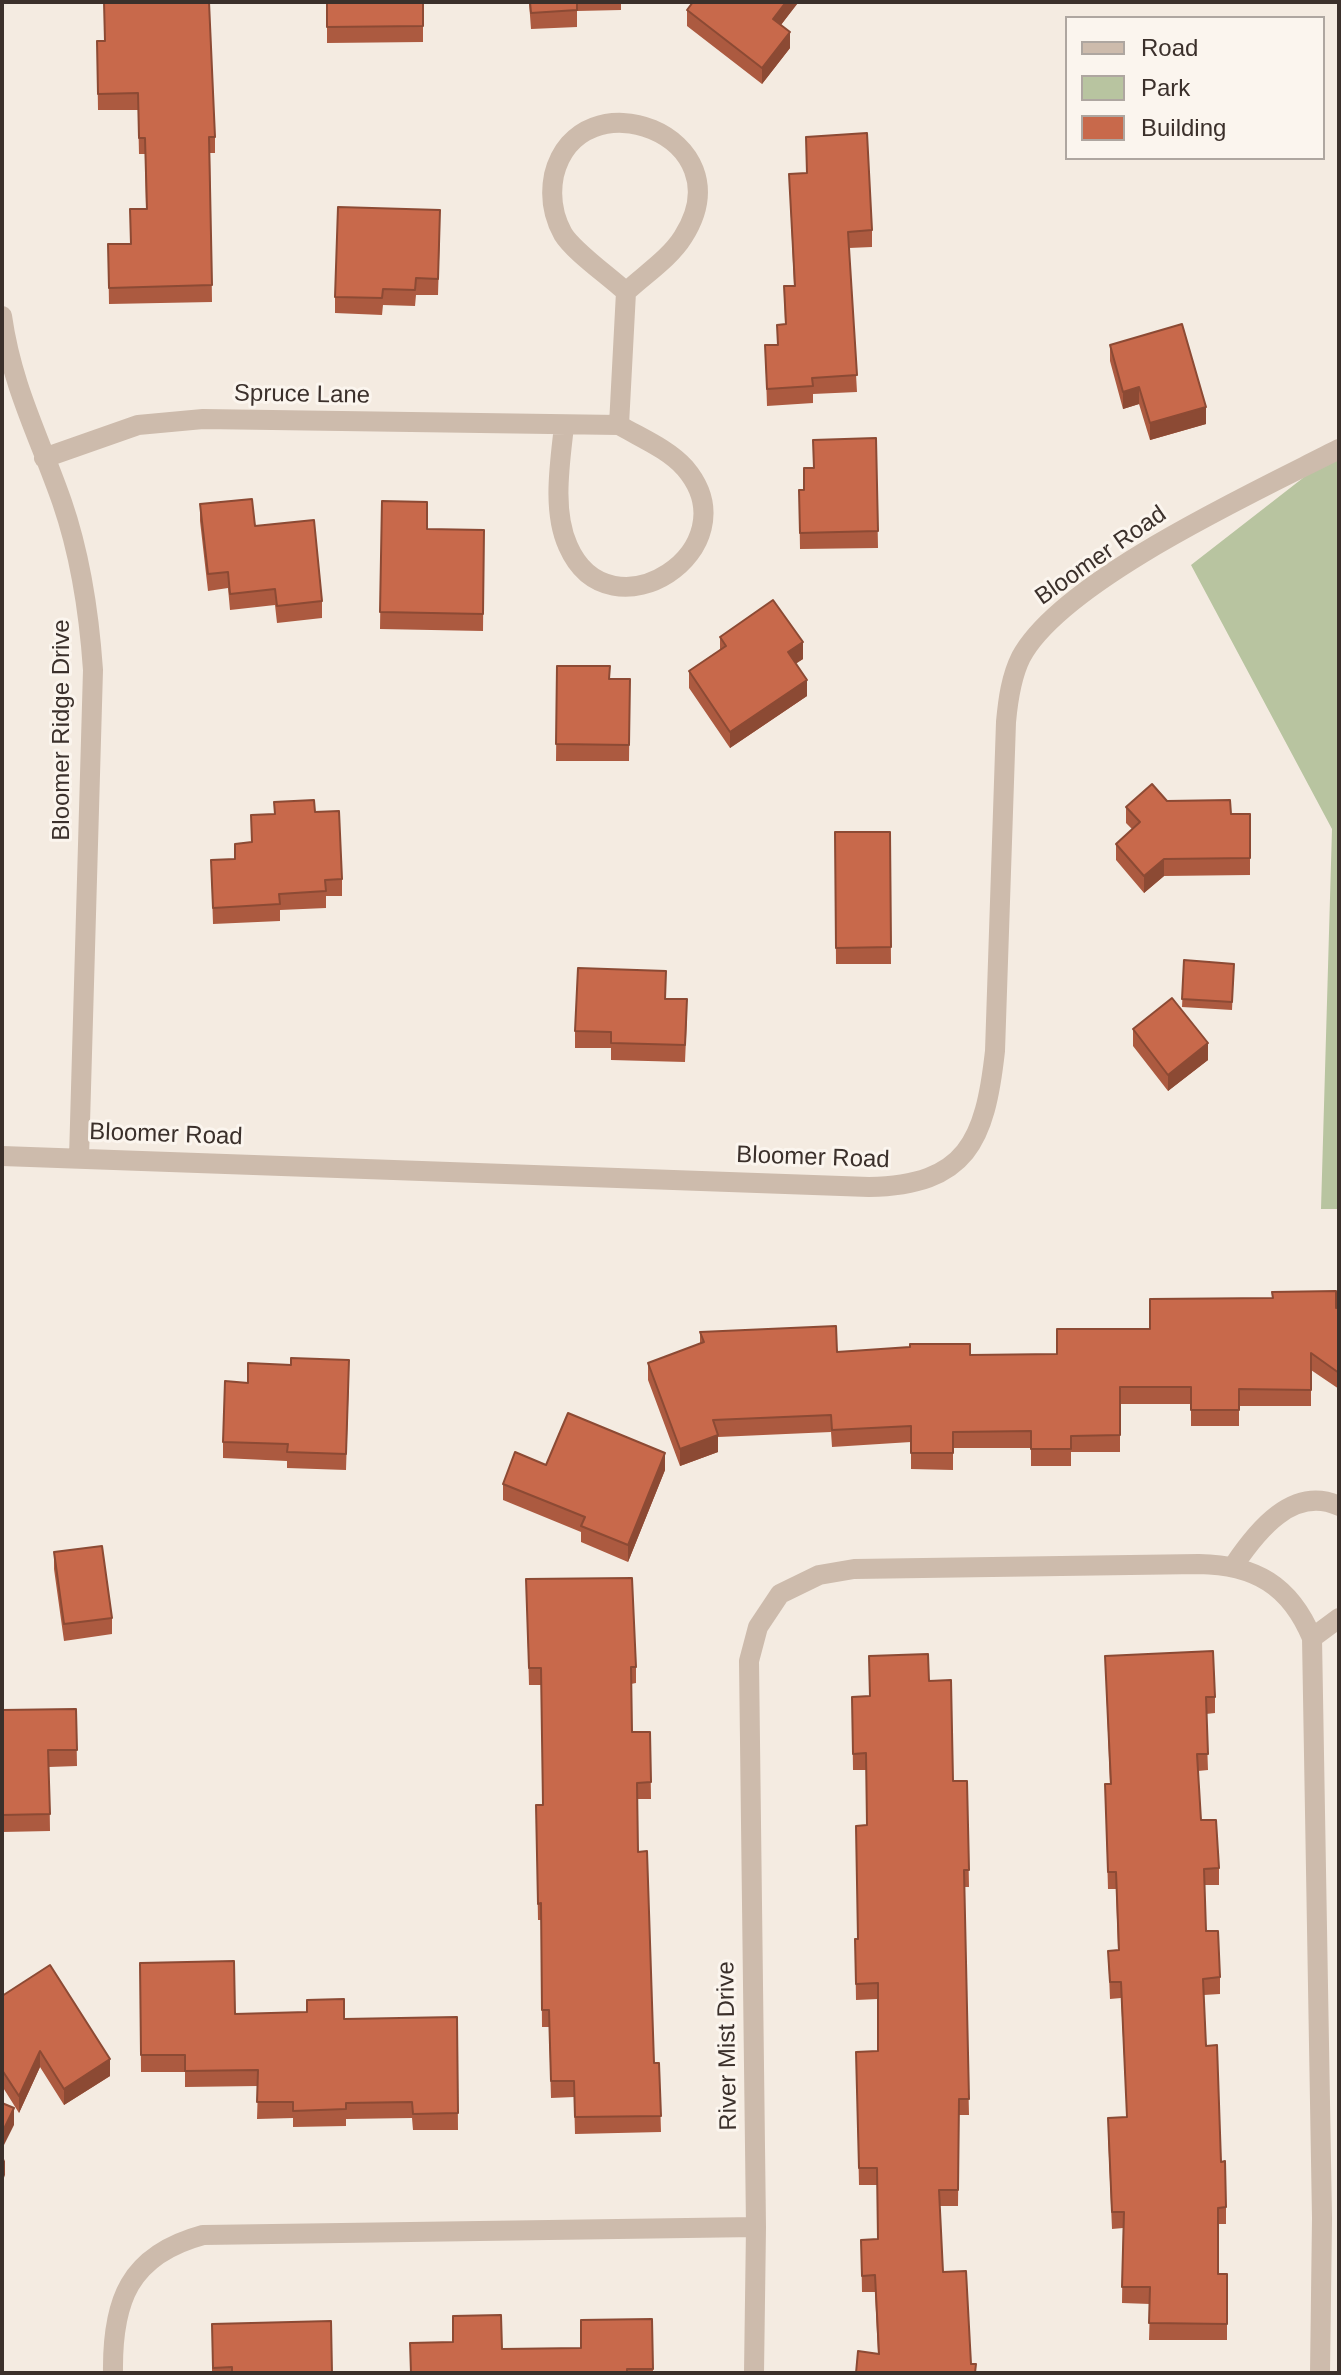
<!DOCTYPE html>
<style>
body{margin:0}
#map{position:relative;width:1341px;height:2375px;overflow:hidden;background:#f4ebe1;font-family:Arial,sans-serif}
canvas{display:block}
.frame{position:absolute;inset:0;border:4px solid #3b302b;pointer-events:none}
.legend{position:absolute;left:1065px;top:16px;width:260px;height:144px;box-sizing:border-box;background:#fbf5ee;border:2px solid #aea6a0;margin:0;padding:10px 14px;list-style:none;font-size:24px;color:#3b302b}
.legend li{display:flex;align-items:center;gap:16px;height:40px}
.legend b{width:40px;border:2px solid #aea6a0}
</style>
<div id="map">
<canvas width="1341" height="2375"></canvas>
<div class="frame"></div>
<ul class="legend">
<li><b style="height:10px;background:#cdbbac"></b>Road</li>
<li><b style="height:22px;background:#b8c4a0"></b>Park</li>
<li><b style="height:22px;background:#c8694b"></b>Building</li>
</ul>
</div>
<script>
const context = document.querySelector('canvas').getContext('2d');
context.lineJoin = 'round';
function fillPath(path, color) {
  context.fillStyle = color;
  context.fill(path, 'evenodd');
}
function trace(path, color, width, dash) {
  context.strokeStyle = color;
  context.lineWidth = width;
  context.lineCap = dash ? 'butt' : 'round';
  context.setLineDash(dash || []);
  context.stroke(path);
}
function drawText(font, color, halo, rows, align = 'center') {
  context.font = font + ' Arial,sans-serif';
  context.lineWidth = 6;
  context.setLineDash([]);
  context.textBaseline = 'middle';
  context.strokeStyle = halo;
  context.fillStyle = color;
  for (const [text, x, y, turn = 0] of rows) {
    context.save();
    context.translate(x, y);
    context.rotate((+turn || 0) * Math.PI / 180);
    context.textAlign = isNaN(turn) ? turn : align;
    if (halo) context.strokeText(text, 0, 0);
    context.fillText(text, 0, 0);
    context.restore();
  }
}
const green = new Path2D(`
 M1339,450V1209H1321L1332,829L1191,565Z`);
const minor = new Path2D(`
 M2,316C12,387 39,436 62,502C81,557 89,612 93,670L79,1158
 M619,425L626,292C644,275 670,258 683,237C748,135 579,73 554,175C550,195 553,216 563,234C574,252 609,276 626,292
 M44,458L138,425L203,419L619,425C641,438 668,449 685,468C754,549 610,642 568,546C552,511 560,463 564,426
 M2,1156L869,1187C967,1185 985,1141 995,1051L1006,722C1008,700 1011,677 1021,657C1062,580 1259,490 1339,449
 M1234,1565C1257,1531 1293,1485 1339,1506
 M1312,1638L1339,1618
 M113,2373C112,2301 129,2255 203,2235L756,2227
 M754,2373L756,2227L749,1661L758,1627L780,1594L819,1575L854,1569L1199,1564C1255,1565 1290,1585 1312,1638L1322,2218L1320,2373`);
const wall = new Path2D(`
 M327,2H423V42L327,43Z
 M529,2H621V10L577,11V27L531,29Z
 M689,2H798L781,25L790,48L762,84L687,26V10L692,4Z
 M97,41L215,137V153H210L212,302L109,304L108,244H131L146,209L145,154H139L138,110H98Z
 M806,137L872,230V247L849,248L857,392L813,394V403L767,406L765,345H777V325L785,324L784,286H794L789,174L807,173Z
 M440,227L438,295H416L415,306L383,305L382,315L335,313V297Z
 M1110,345L1206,424L1150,440L1139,404L1123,409L1110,361Z
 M876,438L878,548L800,549L799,490H804L813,468Z
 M382,501L427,529L484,530L483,631L380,629Z
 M200,504L255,526L322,601V618L277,623L275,605L230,610L228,588L208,591L200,521Z
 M720,637L803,659L796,663L807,696L730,748L689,688V671L720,650Z
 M557,666L610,679H630L629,761H556Z
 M1167,801L1231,814H1250V875L1164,876L1144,893L1116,860V844L1132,829L1126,823V807Z
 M274,802L315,812L342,879V896H326V908L280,910V921L213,924L211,860L235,859L251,843V815L274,814Z
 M835,832H890L891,964H836Z
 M1184,960L1234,964L1232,1010L1182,1007Z
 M665,999L687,1016L685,1062L611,1060V1048H575V1031Z
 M1133,1029L1208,1060L1168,1091L1133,1046Z
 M1339,1307V1389L1311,1370V1406H1239V1426H1191V1404H1120V1452H1071V1466H1031V1448H953V1470L911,1469V1442L832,1447L831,1432L718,1437V1452L680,1466L648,1380V1363L700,1344V1332L837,1352L970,1355L1057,1354L1150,1329Z
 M349,1376L346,1470L287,1468V1461L223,1458V1442L248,1383Z
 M546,1465L665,1470L628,1562L581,1542V1532L503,1500V1484Z
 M54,1552L112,1618V1634L64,1641L54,1569Z
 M526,1579L636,1667V1683L631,1684L632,1732H650L651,1799H637L638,1852L654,2063H659L661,2132L575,2134L574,2097L551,2098L549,2027H542L541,1920H538L536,1805H543L541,1685H529Z
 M1105,1656L1215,1697V1713L1206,1714L1208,1770L1198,1771L1201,1820L1219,1868V1885H1204L1206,1931L1220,1977V1994L1204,1995L1206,2046L1226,2207V2224H1218V2274H1227V2340H1149L1150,2304L1122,2303L1123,2228L1112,2229L1108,2135V2118L1127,2117L1121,1998L1110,1999L1108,1951L1118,1950L1116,1889H1108L1105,1784H1110Z
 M929,1681L953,1781H967L969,1887H964L969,2115H959L958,2206H940L943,2272L971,2364L976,2373L878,2354L875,2292H862L861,2240L877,2239V2185H859L856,2052L878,2051V1999L856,2000L855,1939H858L867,1825L866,1770H853L852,1697L870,1696Z
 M76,1709L77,1766L49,1767L50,1831L2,1832V1710Z
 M140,1963L235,2014L344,2019L457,2017L458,2130H413L412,2118L346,2119V2126L293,2127V2118L257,2119L258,2086L185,2087V2072H141Z
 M2,1996L110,2076L64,2105L40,2067L19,2113L2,2086Z
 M652,2319L653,2373H410L502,2349L581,2348Z
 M212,2324L332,2373H212Z`);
const shadedWall = new Path2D(`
 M786,2H798V3L773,35V19Z
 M790,32V48L762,84V68Z
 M1139,387V404L1123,409V392Z
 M1206,407V424L1150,440V423Z
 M803,642V659L788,669V652Z
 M807,680V696L730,748V732Z
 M1164,859V876L1144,893V876Z
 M1208,1043V1060L1168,1091V1075Z
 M718,1435V1452L680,1466V1449Z
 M665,1453V1470L628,1562V1545Z
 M40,2051V2067L19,2113V2096Z
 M110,2059V2076L64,2105V2089Z
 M14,2108V2125L2,2149V2133Z
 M5,2159V2175L2,2183V2166Z`);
const building = new Path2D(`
 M104,2H209L215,137H209L212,285L109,288L108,244H131L130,209H147L145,138H139L138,93L98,94L97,41H105Z
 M327,2H423V26L327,27Z
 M530,2H577V10L531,13Z
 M693,2H786L773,19L790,32L762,68L687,10Z
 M867,133L872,230L848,232L857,375L812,378L813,386L767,389L765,345H778L777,325L786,324L784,286H795L789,174L807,173L806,137Z
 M338,207L440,210L438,279L416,278L415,290L383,289L382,298L335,297Z
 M1182,324L1206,407L1150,423L1139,387L1123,392L1110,345Z
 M876,438L878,531L800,533L799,490H804V468H814L813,440Z
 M252,499L255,526L314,520L322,601L277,606L275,589L230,594L228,572L208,574L200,504Z
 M382,501L427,502V529L484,530L483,614L380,612Z
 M773,600L803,642L788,652L807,680L730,732L689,671L726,646L720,637Z
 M557,666H610L609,679H630L629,745L556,744Z
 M1152,784L1167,801L1230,800L1231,814H1250V858L1164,859L1144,876L1116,844L1140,822L1126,807Z
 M314,800L315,812L339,811L342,879L325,880L326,891L279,894L280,904L213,908L211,860L235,859V844L252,842L251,815L275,814L274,802Z
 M835,832H890L891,947L836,948Z
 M1184,960L1234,964L1232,1002L1182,999Z
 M578,968L666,971L665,999H687L685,1045L611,1043V1032L575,1031Z
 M1172,998L1208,1043L1168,1075L1133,1029Z
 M1336,1291V1308L1339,1307V1373L1311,1353V1390L1239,1389V1410H1191V1387H1120V1435L1071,1436V1449H1031V1431L953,1432V1453H911V1426L832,1430L831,1415L713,1420L718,1435L680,1449L648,1363L704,1342L700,1332L836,1326L837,1352L910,1347V1344H970V1355L1057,1354V1329H1150V1299L1273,1298L1272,1292Z
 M291,1358L349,1360L346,1454L287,1452L288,1444L223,1442L225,1381L248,1383V1363L291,1365Z
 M568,1413L665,1453L628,1545L581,1526L585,1517L503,1484L515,1452L546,1465Z
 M102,1546L112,1618L64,1624L54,1552Z
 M632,1578L636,1667H631L632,1732H650L651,1782L637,1783L638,1852L647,1851L654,2063H659L661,2116L575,2117L574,2081H551L549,2010H542L541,1903L538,1904L536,1805H543L541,1668H529L526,1579Z
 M1213,1651L1215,1697H1206L1208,1754H1197L1201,1820H1216L1219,1868L1204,1869L1206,1931H1218L1220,1977L1203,1979L1206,2046L1217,2045L1221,2162L1225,2161L1226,2207L1218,2208V2274H1227V2324L1149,2323L1150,2287H1122L1124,2212H1112L1108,2118L1127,2117L1121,1982H1110L1108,1951L1119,1950L1116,1872H1108L1105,1784H1111L1105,1656Z
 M928,1654L929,1681L951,1680L953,1781H967L969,1870H964L969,2099H959L958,2190H939L943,2272L966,2271L971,2364H976L975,2373H856L858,2351L879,2354L875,2275L862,2276L861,2240L878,2239L877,2168H859L856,2052L878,2051V1983L856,1984L855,1939H858L856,1826L867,1825L866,1753L853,1754L852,1697L870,1696L869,1656Z
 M76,1709L77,1750H48L50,1814L2,1815V1710Z
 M234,1961L235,2014L307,2012V2000L344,1999V2019L457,2017L458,2113L413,2114L412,2102L346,2103V2109L293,2111V2102H257L258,2070L185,2071V2055H141L140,1963Z
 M50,1965L110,2059L64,2089L40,2051L19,2096L2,2070V1996Z
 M2,2103L14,2108L2,2133Z
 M501,2315L502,2349L581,2348V2320L652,2319L653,2369H627V2373H411L410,2343L453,2342V2316Z
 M331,2321L332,2373H232V2367L213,2368L212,2324Z`);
const streetNames = [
 ["Spruce Lane",302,395,1],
 ["Bloomer Road",1101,556,-35],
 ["Bloomer Ridge Drive",62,730,-90],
 ["Bloomer Road",166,1135,2],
 ["Bloomer Road",813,1158,2],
 ["River Mist Drive",728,2046,-91]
];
fillPath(green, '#b8c4a0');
trace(minor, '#cdbbac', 20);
fillPath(wall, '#ac5a40');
fillPath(shadedWall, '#8c4a34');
fillPath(building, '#c8694b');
trace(building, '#8c4a34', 2);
drawText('24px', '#3b302b', '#fbf5ee', streetNames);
</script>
